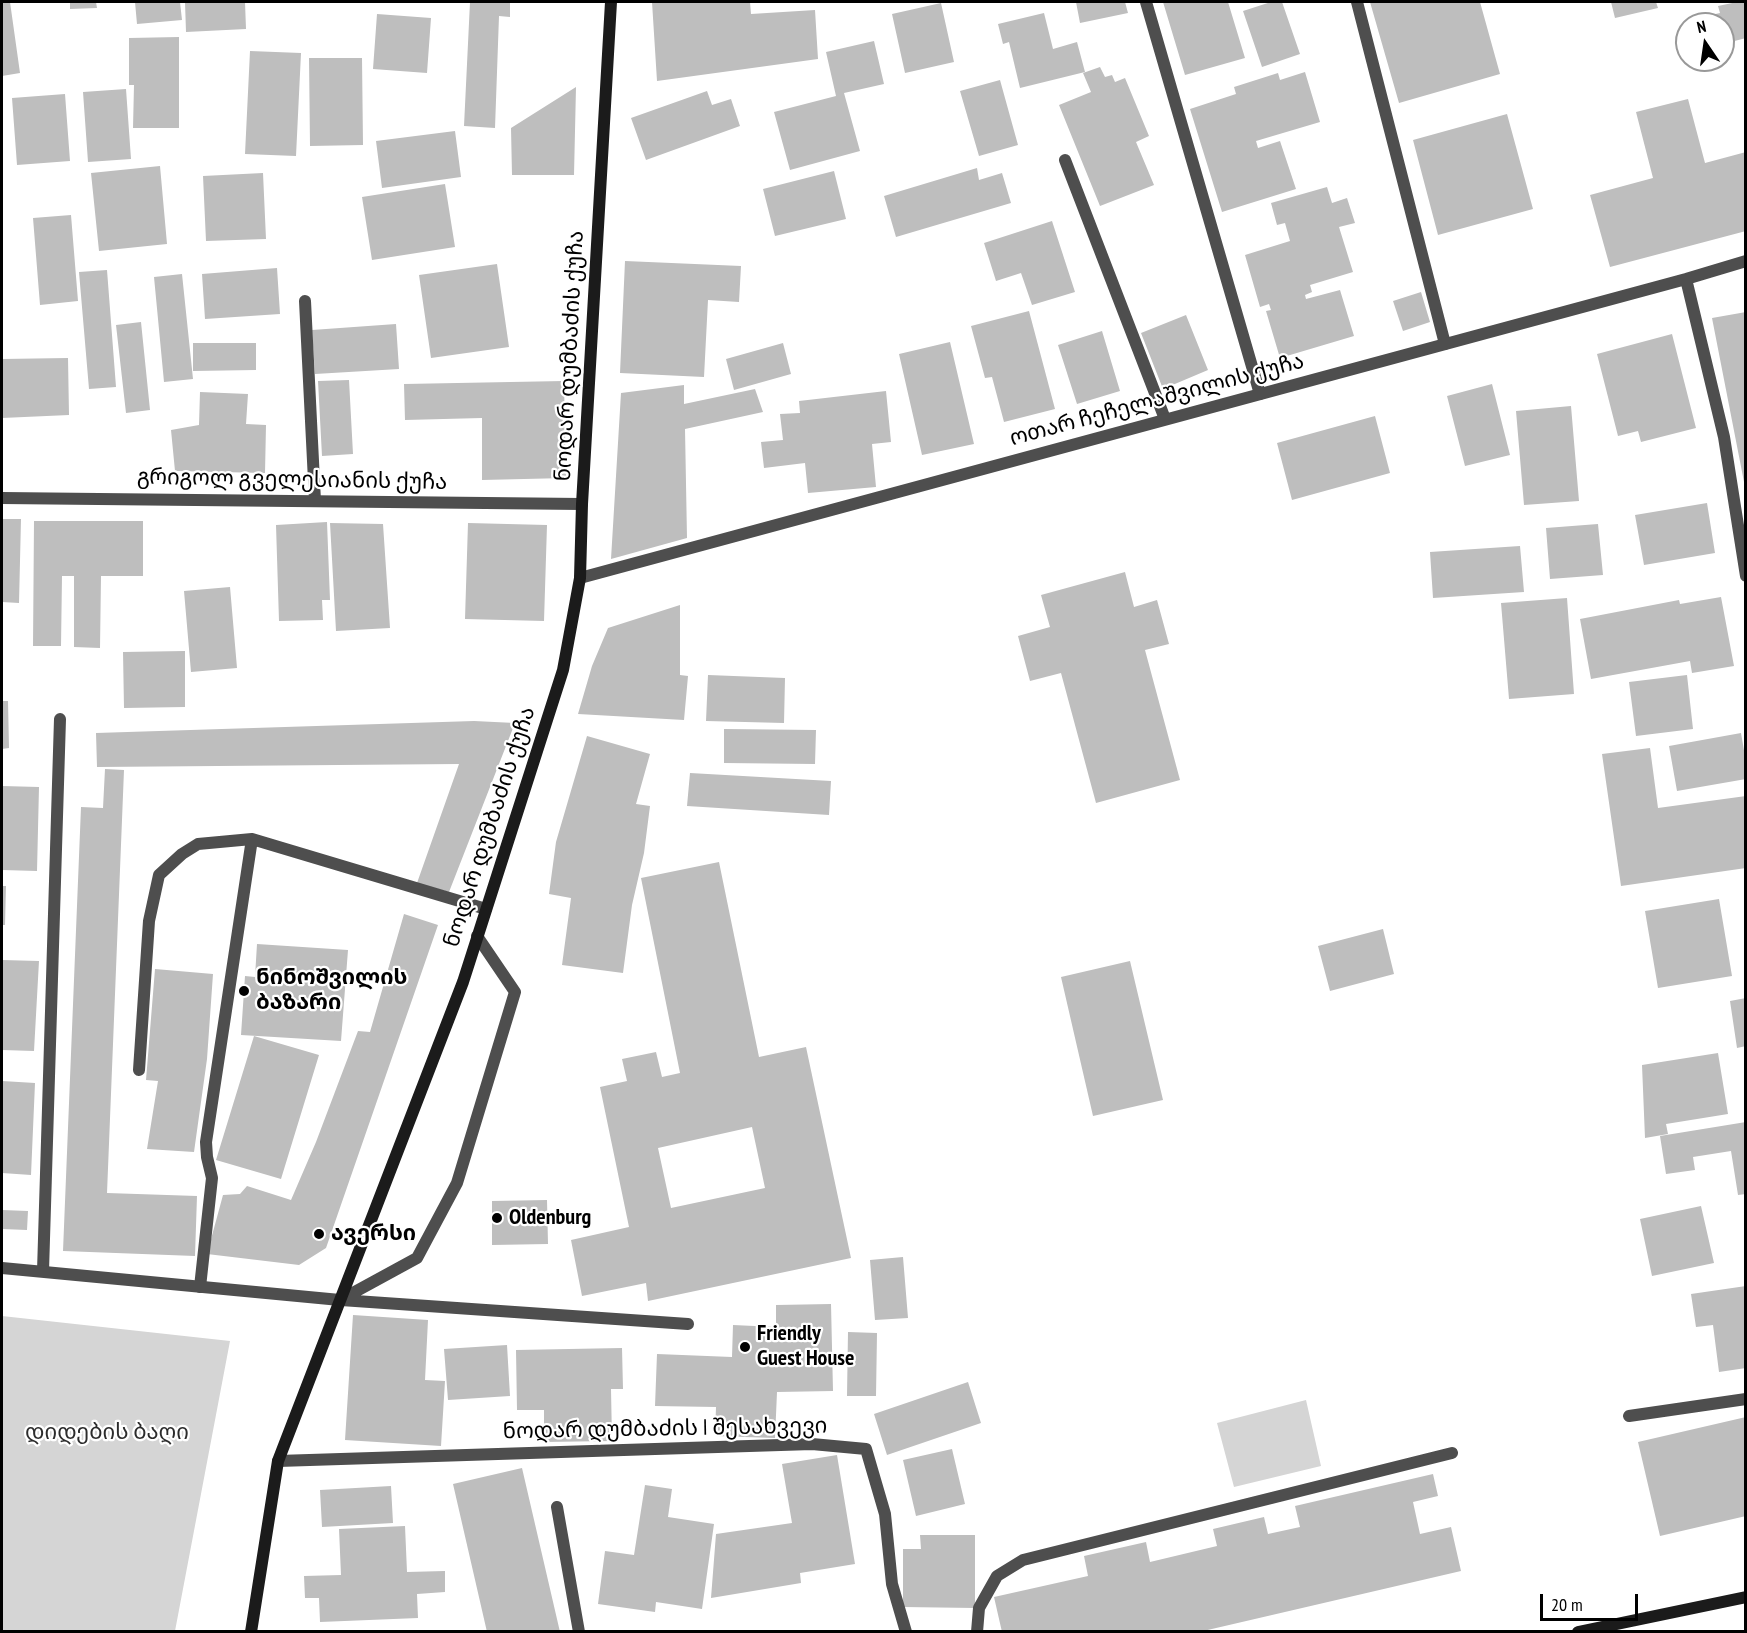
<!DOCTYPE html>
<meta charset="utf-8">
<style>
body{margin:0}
#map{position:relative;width:1747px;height:1633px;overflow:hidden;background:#fff;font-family:"PT Sans Narrow",sans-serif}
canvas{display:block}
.frame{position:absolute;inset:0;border:3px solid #000;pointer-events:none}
.north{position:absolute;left:1675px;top:12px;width:60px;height:60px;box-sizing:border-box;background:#fff;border:2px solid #999;border-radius:50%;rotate:347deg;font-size:16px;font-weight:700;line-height:24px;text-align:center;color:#000}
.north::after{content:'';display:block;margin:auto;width:21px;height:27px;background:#000;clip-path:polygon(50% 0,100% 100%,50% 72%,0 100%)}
.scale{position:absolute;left:1540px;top:1594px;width:98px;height:27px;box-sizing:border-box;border:3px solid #000;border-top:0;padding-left:8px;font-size:18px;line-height:21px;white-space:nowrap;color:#000;-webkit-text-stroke:4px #fff;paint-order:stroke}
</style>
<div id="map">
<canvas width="1747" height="1633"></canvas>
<div class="frame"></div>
<div class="north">N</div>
<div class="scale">20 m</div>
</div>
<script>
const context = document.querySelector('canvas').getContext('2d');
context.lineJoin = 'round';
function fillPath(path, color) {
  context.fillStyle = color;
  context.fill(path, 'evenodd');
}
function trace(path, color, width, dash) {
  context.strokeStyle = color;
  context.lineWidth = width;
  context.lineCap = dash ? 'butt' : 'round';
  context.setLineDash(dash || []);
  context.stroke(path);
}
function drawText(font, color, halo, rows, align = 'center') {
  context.font = font + ' "PT Sans Narrow","Noto Sans Georgian",sans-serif';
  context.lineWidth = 4.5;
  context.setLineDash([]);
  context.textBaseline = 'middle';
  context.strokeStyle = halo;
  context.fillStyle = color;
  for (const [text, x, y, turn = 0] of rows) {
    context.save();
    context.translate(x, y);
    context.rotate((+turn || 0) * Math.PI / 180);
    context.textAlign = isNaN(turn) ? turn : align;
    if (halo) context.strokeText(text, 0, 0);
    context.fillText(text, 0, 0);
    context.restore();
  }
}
const green = new Path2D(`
 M2,1316L230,1341L175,1631H2Z
 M1306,1400L1321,1466L1234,1487L1217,1423Z`);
const building = new Path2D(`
 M2,2H10L20,73L2,76Z
 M70,2H96L97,8L70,9Z
 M135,2H180L182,20L137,24Z
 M185,2H245L246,29L186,32Z
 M470,2H510V17L499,16L495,128L464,126Z
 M652,2H750L751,14L815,10L818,59L657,81Z
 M1076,2H1125L1128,13L1080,23Z
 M1163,2H1228L1245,58L1185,75Z
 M1271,2H1282L1300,54L1262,67L1243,11Z
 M1370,2H1480L1500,74L1399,103Z
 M1611,2H1656L1658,8L1615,18Z
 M1737,2H1746V38L1723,44V24H1700L1698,18L1720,13L1718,6Z
 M941,3L954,62L905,73L892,14Z
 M1044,13L1053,49L1077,42L1085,72L1020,88L1009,42L1003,44L998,24Z
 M377,14L431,18L427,73L373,69Z
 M179,37V128H133L134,85H129V38Z
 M874,41L884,84L844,93L860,151L790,170L774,112L836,96L826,52Z
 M250,51L301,53L296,156L245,154Z
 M309,58H362L363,145L310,146Z
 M1100,67L1105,77L1112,75L1115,82L1125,78L1149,136L1136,142L1154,185L1100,206L1059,105L1091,92L1083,73Z
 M1305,72L1320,122L1256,141L1258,148L1280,141L1296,189L1222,212L1190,109L1236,94L1234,87L1278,73L1280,80Z
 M1000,80L1018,145L979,156L960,91Z
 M576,87L574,175H512L511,128Z
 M126,89L131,159L88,162L83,92Z
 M707,91L712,105L731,99L740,126L646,160L631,118Z
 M65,94L70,161L17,165L12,98Z
 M1688,99L1705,163L1746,152V231L1610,267L1590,195L1653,178L1636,112Z
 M1507,114L1533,209L1438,235L1413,140Z
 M455,131L461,177L382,188L376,141Z
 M160,166L167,244L99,251L91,173Z
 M977,168L979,180L1002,173L1011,203L896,237L884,196Z
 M834,171L846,219L775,236L763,189Z
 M263,173L266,239L206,241L203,176Z
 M445,184L455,247L372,260L362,197Z
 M1327,187L1332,203L1347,198L1355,223L1339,227L1353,272L1310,285L1312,292L1305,295L1306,299L1340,290L1354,336L1280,358L1266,311L1271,310L1269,304L1260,307L1245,255L1290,241L1285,223L1277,225L1271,203Z
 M71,215L78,301L40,305L33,218Z
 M1052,221L1075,292L1032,305L1021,273L996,281L984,243Z
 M625,261L741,266L739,302L708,300L704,377L620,373Z
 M497,264L509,347L431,358L419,275Z
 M277,268L280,314L205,319L202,274Z
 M107,270L116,387L89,389L79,272Z
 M182,274L193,379L164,382L154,277Z
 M1421,292L1430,322L1403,331L1393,301Z
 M1029,311L1055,409L1004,422L992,377L985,378L971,326Z
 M1746,312V481L1744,482L1712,318Z
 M1186,315L1208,370L1163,389L1141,333Z
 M141,322L150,410L126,413L116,325Z
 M396,324L399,369L315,374L312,330Z
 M1102,331L1120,391L1077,404L1058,345Z
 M1672,334L1696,428L1641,442L1638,431L1618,436L1597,354Z
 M950,342L974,444L922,455L899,354Z
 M193,343H256V370L193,371Z
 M783,343L791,374L734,390L726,359Z
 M68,358L69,415L2,418V359Z
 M349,380L353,454L322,456L318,381Z
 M564,381L566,478L482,480V418L405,420L404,384Z
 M1492,384L1510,455L1465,466L1447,396Z
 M684,385V404L755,389L763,412L685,429L687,538L611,559L621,393Z
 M886,391L891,442L872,444L876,487L808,493L805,463L764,468L761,442L783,440L780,414L800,413L799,401Z
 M200,392L248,394L246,424L266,425L265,473L175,471L171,430L199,425Z
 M1571,406L1579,501L1524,505L1516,411Z
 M1375,416L1390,473L1292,500L1277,443Z
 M1707,503L1715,553L1644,565L1635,515Z
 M2,519H21L19,603L2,602Z
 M34,521H143V576H101L100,648L74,647V576H62L61,646H33Z
 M327,522L330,600H322L323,620L279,621L276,525Z
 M330,523L383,524L390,628L336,631Z
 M468,523L547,525L544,621L465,619Z
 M1598,524L1603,575L1550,579L1546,528Z
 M1520,546L1524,592L1433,598L1430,552Z
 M1125,572L1134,607L1157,600L1169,644L1145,650L1180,780L1096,803L1061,673L1030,681L1018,636L1050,627L1041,595Z
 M230,587L237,668L191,672L184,591Z
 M1721,597L1734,666L1692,673L1690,661L1591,679L1580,619L1679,600L1680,604Z
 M1567,598L1574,694L1509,699L1501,603Z
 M680,605V675L688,676L684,720L578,714L592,666L608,628Z
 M185,651V707L124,708L123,652Z
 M708,675L785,678L784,723L706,721Z
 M1687,675L1693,729L1636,736L1629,682Z
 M2,701H8L9,748L2,749Z
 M474,721L515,723L449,892L417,883L459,764L97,767L96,733Z
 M724,729L816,730L815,764L724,763Z
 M1741,733L1746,762V779L1677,791L1669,746Z
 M587,736L650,754L636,804L650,806L644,853L632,905L623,973L562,965L571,898L549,894L556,842Z
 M1650,748L1658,808L1746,796V868L1621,886L1602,754Z
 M105,769L124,770L107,1193L197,1196L195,1256L63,1251L81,807L103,808Z
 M690,773L831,781L829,815L687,806Z
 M2,786L39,787L37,871L2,870Z
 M719,862L759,1057L806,1047L851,1258L648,1301L646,1283L582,1296L571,1240L629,1227L600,1087L627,1081L622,1059L656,1052L662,1077L680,1073L641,878ZM752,1127L765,1188L671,1208L658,1148Z
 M2,886H6L5,925H2Z
 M1719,899L1732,976L1658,988L1645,911Z
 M404,914L438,925L326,1248L299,1265L207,1254L223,1195L240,1194L247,1186L291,1200L316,1142L358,1031L370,1032Z
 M1383,929L1394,974L1330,991L1318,946Z
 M257,944L348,950L341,1041L241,1035L245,976L255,977Z
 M2,960L39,961L34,1051L2,1050Z
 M1130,961L1163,1100L1093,1116L1061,977Z
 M155,969L213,974L207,1059L194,1152L147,1149L158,1081L146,1080Z
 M1746,998V1046L1737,1048L1730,1001Z
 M254,1036L319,1055L281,1179L216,1160Z
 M1718,1053L1728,1114L1666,1124L1668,1134L1645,1138L1642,1065Z
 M2,1081L35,1083L31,1175L2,1173Z
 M1746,1122V1194L1738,1195L1731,1151L1693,1157L1695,1170L1666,1174L1660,1136Z
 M547,1200L548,1244L492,1245V1201Z
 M1701,1206L1714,1263L1652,1276L1640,1219Z
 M2,1210L28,1211L27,1230L2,1229Z
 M903,1257L908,1318L875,1320L870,1260Z
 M1746,1286V1368L1719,1372L1713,1325L1696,1327L1691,1294Z
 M831,1304L833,1391L777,1392L775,1438L715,1436L716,1407L655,1406L657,1354L732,1357L733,1325L776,1327V1305Z
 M353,1315L428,1320L425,1380L445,1381L441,1446L345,1440Z
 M848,1332L877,1333L876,1396H847Z
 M507,1345L510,1396L448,1400L444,1349Z
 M622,1348L623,1389H611L612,1441L544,1442V1410H517L516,1350Z
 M968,1382L981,1423L887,1455L874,1414Z
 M1746,1417V1516L1660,1536L1638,1442Z
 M952,1449L965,1504L916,1516L903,1460Z
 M837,1455L855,1564L800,1573L801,1583L711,1598L716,1534L792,1523L782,1464Z
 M522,1468L560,1632H487L453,1484Z
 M1433,1474L1438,1496L1413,1502L1420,1534L1451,1527L1461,1571L1199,1632H1002L994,1597L1088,1576L1084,1556L1146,1542L1150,1562L1217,1546L1213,1529L1264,1517L1268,1534L1300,1527L1295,1506Z
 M645,1485L672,1489L668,1517L714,1524L702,1609L656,1602L655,1612L598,1604L605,1551L634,1555Z
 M391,1486L393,1523L322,1527L320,1490Z
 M405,1526L407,1572L445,1571V1592L417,1594L418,1618L320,1622L319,1598H305L304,1576L341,1575L339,1529Z
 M920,1535H975V1608L903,1607V1549H921Z`);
const lane = new Path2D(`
 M1146,2L1260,394
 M1357,2L1445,344
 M1065,160L1165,419
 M305,301L315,501
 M139,1070L149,921L159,875L182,854L198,844L252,839L486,909
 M43,1271L60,719
 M200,1287L212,1178L207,1157L206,1142L252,839
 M340,1300L417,1258L457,1183L515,992L477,936
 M341,1300L688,1324
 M1629,1416L1746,1399
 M557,1507L579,1632
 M977,1632L979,1608L997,1576L1023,1560L1452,1453`);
const street = new Path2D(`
 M1686,279L1724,437L1746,576
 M2,498L582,504
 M580,578L1686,279L1746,261
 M2,1268L340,1300
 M278,1461L812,1444L866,1449L885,1514L892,1584L906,1632`);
const secondary = new Path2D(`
 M251,1632L278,1461L463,982L563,670L580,578L582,504L611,2
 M1578,1632L1746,1597`);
const markers = [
 [244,991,6,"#000"],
 [497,1218,6,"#000"],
 [319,1234,6,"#000"],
 [745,1347,6,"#000"]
];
const streetNames = [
 ["ნოდარ დუმბაძის ქუჩა",570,356,-87],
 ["ოთარ ჩეჩელაშვილის ქუჩა",1157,400,-15],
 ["გრიგოლ გველესიანის ქუჩა",292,480,1],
 ["ნოდარ დუმბაძის ქუჩა",490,827,-72],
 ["ნოდარ დუმბაძის I შესახვევი",665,1429,-1]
];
const poiNames = [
 ["ნინოშვილის",256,978],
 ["ბაზარი",256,1003],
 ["Oldenburg",509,1218],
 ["ავერსი",331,1234],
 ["Friendly",757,1334],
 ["Guest House",757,1359]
];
const parkNames = [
 ["დიდების ბაღი",107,1433]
];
fillPath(green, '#d5d5d5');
fillPath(building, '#bebebe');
trace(lane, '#4e4e4e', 12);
trace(street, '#4e4e4e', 12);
trace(secondary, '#1b1b1b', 12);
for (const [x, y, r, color] of markers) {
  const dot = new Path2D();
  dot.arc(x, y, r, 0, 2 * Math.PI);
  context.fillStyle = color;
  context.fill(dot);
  trace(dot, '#fff', 2);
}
drawText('22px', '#000', '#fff', streetNames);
drawText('bold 22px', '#000', '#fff', poiNames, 'left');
drawText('22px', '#2c2c2c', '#fff', parkNames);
</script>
